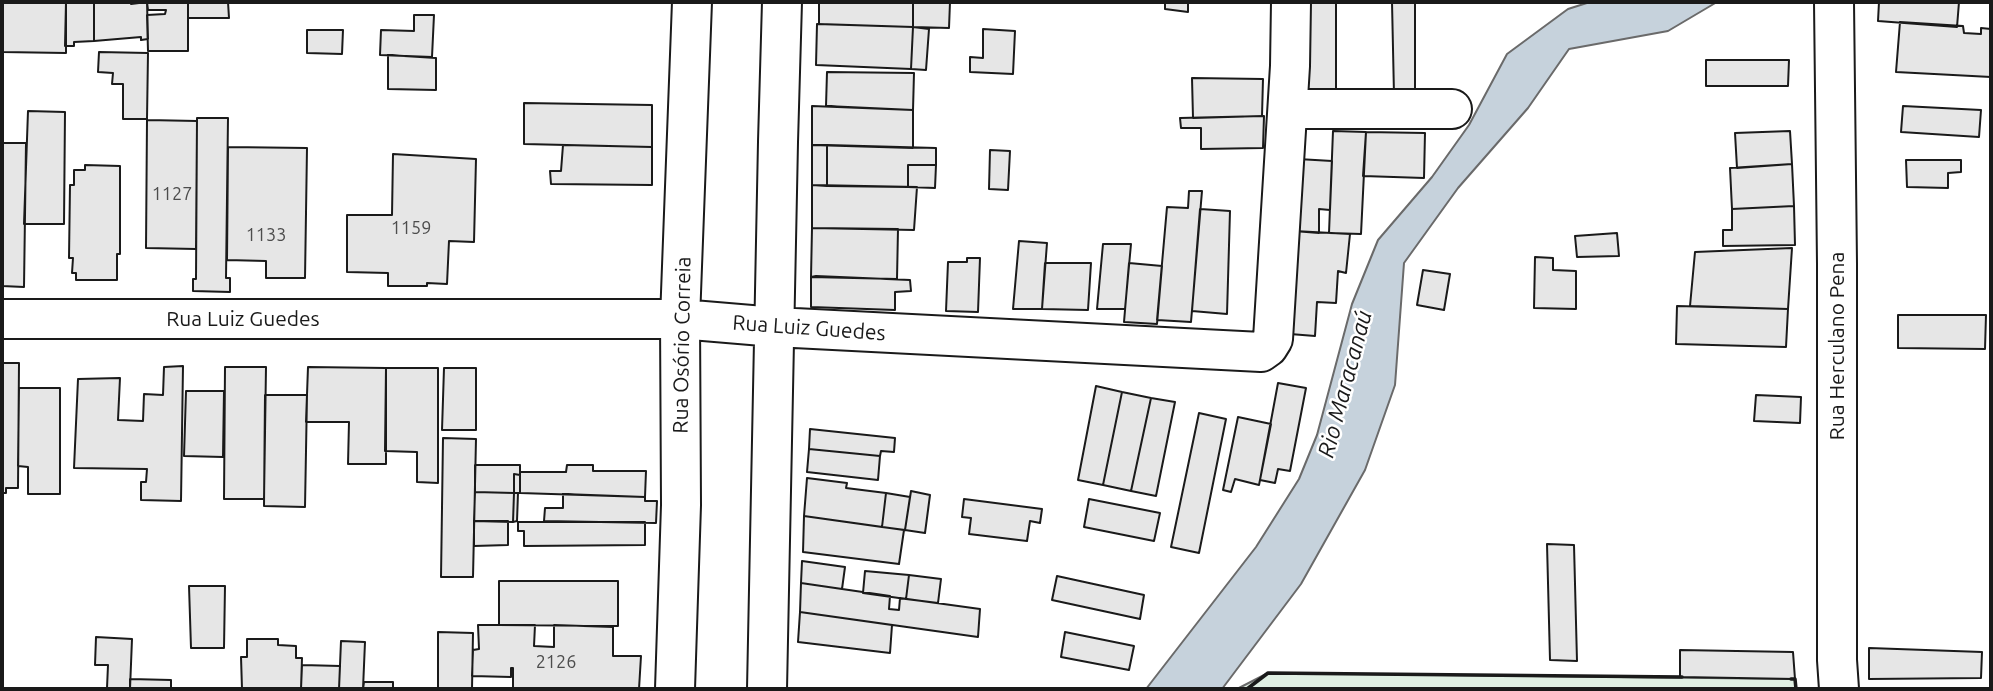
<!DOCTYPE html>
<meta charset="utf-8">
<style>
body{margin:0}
#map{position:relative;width:1993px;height:691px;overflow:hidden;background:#fff;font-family:Ubuntu,sans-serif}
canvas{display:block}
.frame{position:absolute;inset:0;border:4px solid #1a1a1a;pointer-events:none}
</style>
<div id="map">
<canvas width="1993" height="691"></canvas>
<div class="frame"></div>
</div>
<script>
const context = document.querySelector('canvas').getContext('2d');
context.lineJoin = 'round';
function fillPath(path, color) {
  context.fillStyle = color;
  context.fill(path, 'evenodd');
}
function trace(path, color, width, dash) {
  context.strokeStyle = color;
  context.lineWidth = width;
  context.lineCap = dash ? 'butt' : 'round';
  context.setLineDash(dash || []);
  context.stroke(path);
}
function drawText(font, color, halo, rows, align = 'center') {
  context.font = font + ' Ubuntu,sans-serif';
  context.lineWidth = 5;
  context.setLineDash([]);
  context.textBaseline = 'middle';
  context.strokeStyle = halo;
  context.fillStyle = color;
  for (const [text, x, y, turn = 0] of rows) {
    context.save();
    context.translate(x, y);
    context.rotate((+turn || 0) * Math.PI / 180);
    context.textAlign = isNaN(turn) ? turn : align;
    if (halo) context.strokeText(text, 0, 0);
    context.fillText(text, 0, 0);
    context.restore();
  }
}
const green = new Path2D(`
 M1268,673L1795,679L1796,689H1237Z`);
const water = new Path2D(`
 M1590,2H1717L1668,31L1569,49L1528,108L1458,188L1404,263L1395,385L1365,470L1301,584L1222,689H1146L1256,547L1299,479L1317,435L1352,304L1378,240L1432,177L1469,125L1507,54L1568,9Z`);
const building = new Path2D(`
 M2,2H66V53L2,52Z
 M66,2H94V41L74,42V46H65Z
 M94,2H131V4L147,2L148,39L141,40V37L94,41Z
 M147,2H188V51H148L147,15L165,14L166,10H148Z
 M188,2H228L229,18H188Z
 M819,2H913V27L819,24Z
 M913,2H950L949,28L913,27Z
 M1165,2H1188V12L1165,9Z
 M1299,2H1336V95H1299Z
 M1392,2H1415V94L1394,95Z
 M1879,2H1959L1957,27L1878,21Z
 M414,15H434L432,57L380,55L381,30L414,31Z
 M1900,22L1963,26L1964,33L1981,34V28L1991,29V77L1896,72Z
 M817,24L913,27L911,69L816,65Z
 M913,27L929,29L926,70L911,69Z
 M983,29L1015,31L1013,74L970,72V57L983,58Z
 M307,30H343L342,54L307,53Z
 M99,52L148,53L147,119H123V84H112L113,73L98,72Z
 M388,55L436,58V90L388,89Z
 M1706,60H1789L1788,86H1706Z
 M827,72L914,73L913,110L826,106Z
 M1192,78L1263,79L1262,116L1193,118Z
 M524,103L652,105V147L524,144Z
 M812,106L913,110V148L812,145Z
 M1903,106L1981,110L1979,137L1901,132Z
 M28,111L65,112L64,224H24Z
 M1264,116L1263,148L1201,149V128H1181L1180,118Z
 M197,118H228L226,278H230V292L193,291V279H196Z
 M147,120L197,121L196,249L146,248Z
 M1333,131L1366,132L1361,234L1329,233Z
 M1790,131L1792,164L1737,168L1735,133Z
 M1366,132L1425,133L1424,178L1363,176Z
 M2,143H26L24,287L2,286Z
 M563,145L652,147V185L551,184L550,171H561Z
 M812,145H827V186L812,185Z
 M827,145L936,148V165H908V187L827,186Z
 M228,147L307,148L305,278H266V261L227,260Z
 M990,150L1010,151L1008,190L989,189Z
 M393,154L476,159L474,242L449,241L447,284L427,283V286H388V273L347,272V215H392Z
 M1298,159L1332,161L1330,210L1319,209V233L1294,231Z
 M1906,160H1961V172L1948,173V188L1907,187Z
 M1792,164L1794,206L1732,209L1730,168Z
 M85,165L120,166V254H117V280H76V273H72L73,258H69L70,185H74V170H85Z
 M908,165H936L935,188L908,187Z
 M812,185L917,187L914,230L812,228Z
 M1189,191H1202L1191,322L1157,320L1167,207L1188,208Z
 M1794,206L1795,245L1723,246V230H1732V209Z
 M1200,209L1230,211L1227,314L1192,311Z
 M812,228L898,229L897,279L811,277Z
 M1294,231L1350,234L1346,273L1338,271L1336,303L1317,302L1315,336L1290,334Z
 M1617,233L1619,256L1577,257L1575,236Z
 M1019,241L1047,243L1042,309H1013Z
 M1103,244H1131L1125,309H1097Z
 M1792,248L1788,309L1690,306L1695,252Z
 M1535,257L1553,258V270L1576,271V309L1534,308Z
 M967,258H980L978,312L946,311L948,262H967Z
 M1045,263H1091L1088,310L1042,309Z
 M1129,263L1162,266L1157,324L1124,322Z
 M1423,270L1450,274L1444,310L1417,305Z
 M816,276L910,280L911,291L895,292V310L811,307V277Z
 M1677,306L1788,309L1786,347L1676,344Z
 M1898,315H1986L1985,349L1898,348Z
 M2,363H19L18,488H6V493H2Z
 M183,366L181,501L141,500V482H146L147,469L74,468L78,379L120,378L118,420L143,421L144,394L163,395L164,367Z
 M225,367H266L264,499H224Z
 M308,367L386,368V464H348L349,422H306Z
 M386,368H438V483L417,482V452L385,451Z
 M444,368H476V430H442Z
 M1278,383L1306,388L1290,471L1278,469L1275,483L1260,480Z
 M1096,386L1122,392L1103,485L1078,480Z
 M19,388H60V494H28V467L18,466Z
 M186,391H224L223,457L184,456Z
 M1122,392L1151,398L1131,491L1103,485Z
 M265,395H307L305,507L264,506Z
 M1756,395L1801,397L1800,423L1754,421Z
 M1151,398L1175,402L1156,496L1131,491Z
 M1199,413L1226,419L1199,553L1171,547Z
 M1238,417L1271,424L1259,485L1235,479L1231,492L1223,490Z
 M810,429L895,438L894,452L881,451L880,456L809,449Z
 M443,438L476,439L473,577H441Z
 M809,449L880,456L878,480L807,472Z
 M475,465H520V475L514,474V493L475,492Z
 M567,465H593V471H646L645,497L520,493V472H566Z
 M514,474L520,475V493H514Z
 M807,478L847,483L846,488L886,493L882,527L804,516Z
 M911,491L930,495L925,533L905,530Z
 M475,492L514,493L513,522L474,521Z
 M514,493H518L517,521L513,522Z
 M886,493L910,497L905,530L882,527Z
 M563,494L645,497V501H657L656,523L544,521L545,508H563Z
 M964,499L1042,509L1040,523L1030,521L1027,541L969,534L971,518L962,517Z
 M1089,499L1160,513L1154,541L1084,527Z
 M804,516L904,530L899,564L803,552Z
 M474,521H508V545L474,546Z
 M518,522H645V545L524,546V531H518Z
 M1547,544L1574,545L1577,661L1550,660Z
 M802,561L845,567L842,589L801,583Z
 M865,571L909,575L906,599L863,593Z
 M909,575L941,579L938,603L906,599Z
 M1057,576L1144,595L1140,619L1052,600Z
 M499,581H618V626L499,625Z
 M801,583L890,596L889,609L899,610L900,598L980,609L978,637L800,612Z
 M189,586H225L224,648H191Z
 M800,612L892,625L890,653L798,642Z
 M478,625H535L534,646L554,647V625L613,627V656H641L639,689H513V668H511V677L472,676L473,650L479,649Z
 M438,632L473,633L472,689H438Z
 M1065,632L1134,646L1129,670L1061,657Z
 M96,637L132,639L130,689L107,688L108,665H95Z
 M247,639H278V645L296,646V658H302L301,689H242L241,657H247Z
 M341,641L365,642L363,689H339Z
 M1869,648L1982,652L1981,678L1869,679Z
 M1680,650L1793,652L1795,679L1680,677Z
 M302,665L340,666L339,689H301Z
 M130,679L171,680V689H130Z
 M364,682H393V689H363Z`);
const minor = new Path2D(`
 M1834,2L1837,264V660L1839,689
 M1288,109H1452
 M2,319H680L775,327L1261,352L1268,347L1273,339L1290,66L1291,2
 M675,689L681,505L680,319L692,2
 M767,689L778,142L782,2`);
const wall = new Path2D(`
 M1791,679H1795L1796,689
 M1247,689L1268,673L1682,677`);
const numberNames = [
 ["1127",172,194],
 ["1159",411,228],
 ["1133",266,235],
 ["2126",556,662]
];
const streetNames = [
 ["Rua Luiz Guedes",243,319],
 ["Rua Luiz Guedes",809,328,4],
 ["Rua Osório Correia",682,345,-89],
 ["Rua Herculano Pena",1837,346,-90]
];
const waterNames = [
 ["Rio Maracanaú",1345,384,-75]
];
fillPath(green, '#e0efe3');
trace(green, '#6a6a6a', 2);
fillPath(water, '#c6d2dc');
trace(water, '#6a6a6a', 2);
fillPath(building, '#e6e6e6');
trace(building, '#1a1a1a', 2);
trace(minor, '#1a1a1a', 42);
trace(minor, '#fff', 38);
trace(wall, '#1a1a1a', 3.5);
drawText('18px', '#4d4d4d', null, numberNames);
drawText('21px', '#1a1a1a', '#fff', streetNames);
drawText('italic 23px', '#1a1a1a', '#fff', waterNames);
</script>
